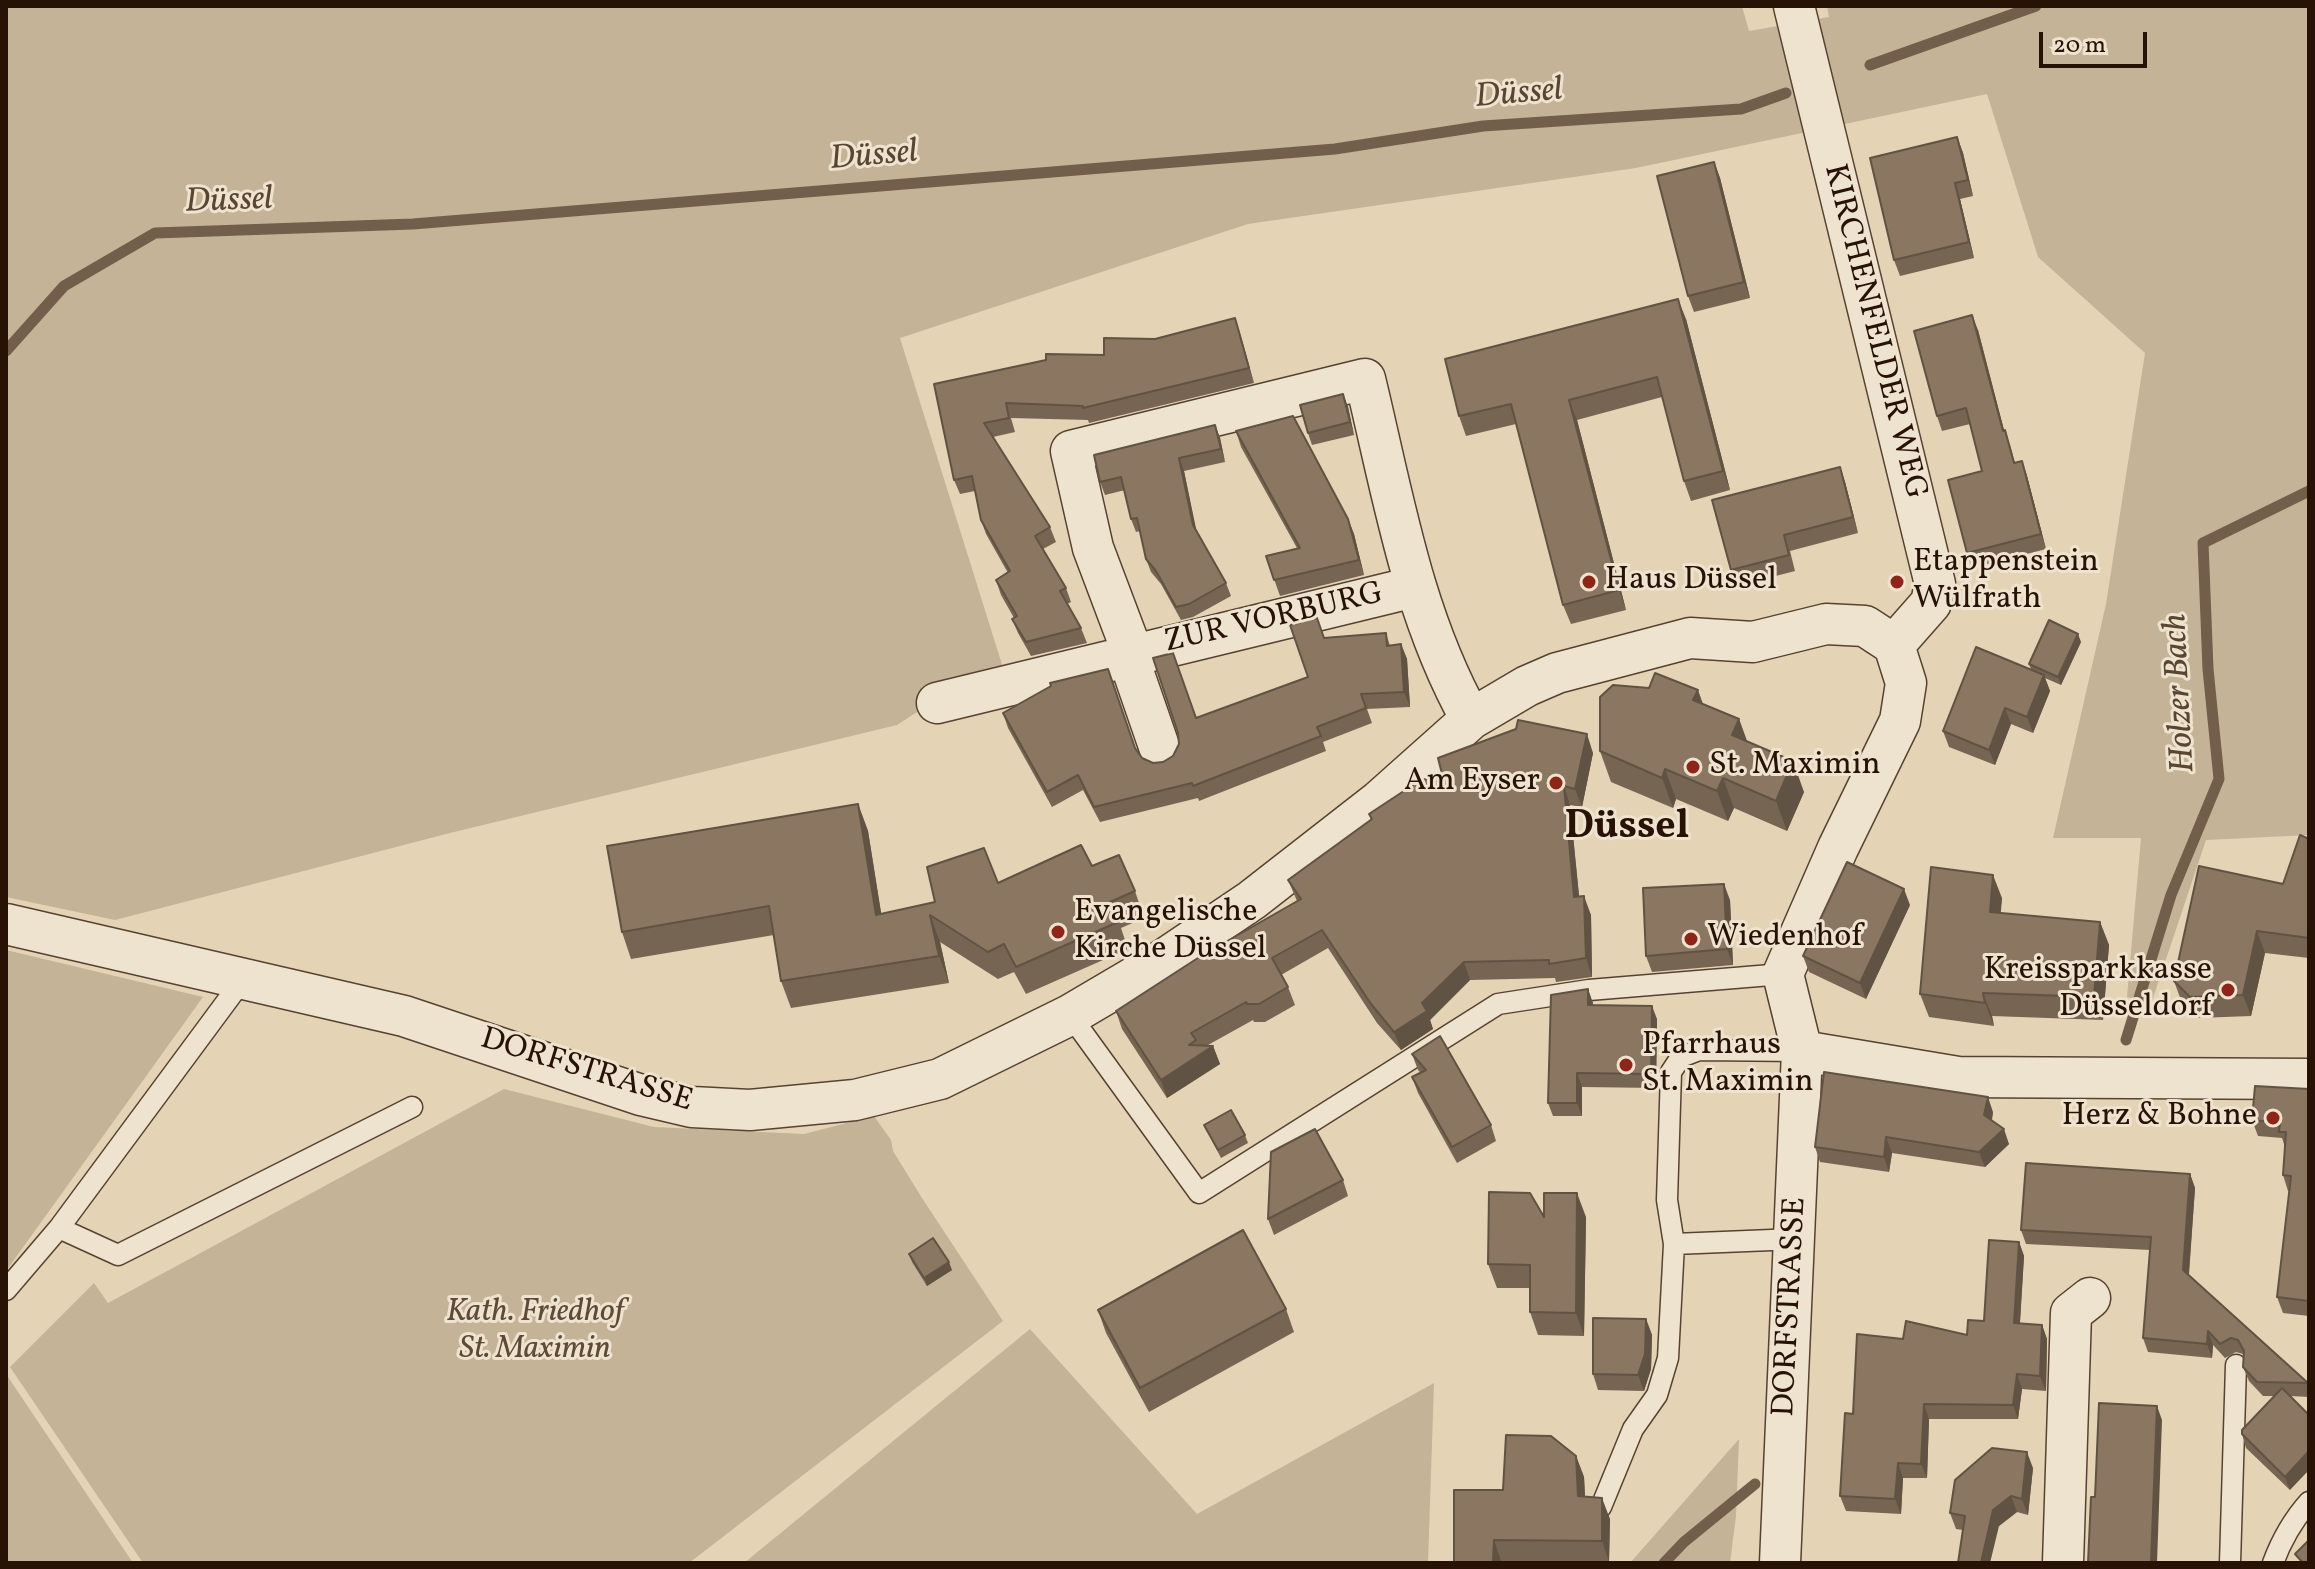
<!DOCTYPE html>
<meta charset="utf-8">
<style>
body{margin:0}
#map{position:relative;width:2315px;height:1569px;overflow:hidden;background:#e4d4b5;font-family:Vollkorn,serif}
canvas{display:block}
.frame{position:absolute;inset:0;border:8px solid #281105;pointer-events:none}
.scale{position:absolute;left:2039px;top:32px;width:108px;height:36px;box-sizing:border-box;border:4px solid #281105;border-top:0;padding-left:10px;font-size:24px;line-height:28px;white-space:nowrap;color:#281105;-webkit-text-stroke:6px #ede3cf;paint-order:stroke}
</style>
<div id="map">
<canvas width="2315" height="1569"></canvas>
<div class="frame"></div>
<div class="scale">20 m</div>
</div>
<script>
const context = document.querySelector('canvas').getContext('2d');
context.lineJoin = 'round';
function fillPath(path, color) {
  context.fillStyle = color;
  context.fill(path, 'evenodd');
}
function trace(path, color, width, dash) {
  context.strokeStyle = color;
  context.lineWidth = width;
  context.lineCap = dash ? 'butt' : 'round';
  context.setLineDash(dash || []);
  context.stroke(path);
}
function drawText(font, color, halo, rows, align = 'center') {
  context.font = font + ' Vollkorn,serif';
  context.lineWidth = 6;
  context.setLineDash([]);
  context.textBaseline = 'middle';
  context.strokeStyle = halo;
  context.fillStyle = color;
  for (const [text, x, y, turn = 0] of rows) {
    context.save();
    context.translate(x, y);
    context.rotate((+turn || 0) * Math.PI / 180);
    context.textAlign = isNaN(turn) ? turn : align;
    if (halo) context.strokeText(text, 0, 0);
    context.fillText(text, 0, 0);
    context.restore();
  }
}
const green = new Path2D(`
 M6,6H1742L1749,31L1829,17L1827,6H2309V835L2206,840L2151,1004L2127,997L2141,838H2053L2106,604L2145,353L2038,257L1987,94L1636,168L1248,224L900,338L1009,687L928,705L897,725L450,833L115,920L6,897Z
 M6,950L203,997L6,1271Z
 M504,1089L654,1127L804,1134L874,1116L891,1140L893,1151L922,1198L1003,1321L689,1563H143L10,1367L94,1283L108,1303Z
 M1030,1329L1197,1514L1434,1383L1428,1563H744Z
 M6,1374L133,1563H6Z
 M1739,1439L1736,1516L1730,1563H1630Z`);
const stream = new Path2D(`
 M1870,65L2036,6
 M6,351L64,286L155,233L413,224L1335,149L1483,126L1741,109L1786,93
 M2126,1040L2171,895L2219,779L2208,669L2203,543L2309,491
 M1664,1563L1684,1542L1755,1484`);
const lane = new Path2D(`
 M1070,1015L1199,1193L1498,1004L1589,990L1783,974
 M59,1228L118,1255L412,1107
 M1674,1244L1667,1200L1671,1072L1681,1057L1699,1050L1802,1051
 M6,1290L59,1228L244,978
 M1601,1507L1633,1429L1657,1395L1668,1358L1674,1244L1796,1239
 M2230,1563L2236,1365
 M2273,1563C2282,1539 2292,1521 2309,1502`);
const street = new Path2D(`
 M1794,6L1935,584L1931,603L1894,645
 M937,703L1414,587
 M1162,755L1134,674L1133,654L1093,548L1071,451L1365,379C1393,495 1412,614 1471,719
 M6,924L404,1016L641,1095L692,1107L750,1110L855,1100L940,1079L1070,1015L1160,962L1252,900L1379,801L1471,719L1527,686L1557,673L1690,638L1753,642L1826,624L1865,626L1894,645L1906,683L1900,721L1838,848L1783,974L1802,1051L1780,1563
 M1802,1051L1958,1077L2309,1079
 M2063,1563L2071,1313L2090,1298`);
const wall = new Path2D(`
 M1957,137L1963,153L1973,196L1960,199L1974,258L1900,276L1894,260Z
 M1714,162L1720,178L1750,298L1694,312L1688,296Z
 M1235,318L1254,383L1089,423L1088,420L1011,418L1015,432L993,437L1050,527L1056,542L1043,549L1066,588L1071,602L1067,604L1081,628L1087,643L1031,656L1018,633L1012,619L1014,618L1001,595L996,580L1008,573L986,534L981,520L975,491L960,494L954,480L934,384L1104,355Z
 M1686,319L1730,490L1691,501L1684,481L1662,397L1577,420L1626,610L1571,624L1563,605L1516,424L1466,436L1459,416Z
 M1978,330L2004,430L2010,445L2015,463L2022,461L2027,476L2046,549L1972,568L1967,553L1982,471L1970,424L1942,431L1937,416Z
 M1343,394L1348,407L1354,435L1312,445L1308,433Z
 M1215,425L1220,438L1225,462L1184,471L1196,531L1226,583L1231,596L1193,617L1181,620L1161,584L1151,572L1146,559L1140,531L1136,532L1131,519L1125,490L1105,495L1100,482Z
 M1236,431L1348,519L1354,534L1364,575L1280,596L1266,556L1297,548L1241,447Z
 M1840,467L1845,482L1858,533L1790,551L1795,571L1737,586L1731,570Z
 M1386,633L1390,646L1401,644L1407,659L1410,707L1367,709L1372,723L1323,742L1326,751L1199,801L1198,798L1100,822L1083,790L1052,807L1008,728L1003,713L1135,748L1142,758L1153,763L1163,762L1173,756L1196,718L1308,677L1324,638Z
 M2081,642L2061,685L2045,678L2050,691L2033,733L2011,724L1995,765L1949,747L1943,731L2031,669L2029,664Z
 M1703,704L1739,719L1747,742L1804,792L1787,831L1734,808L1728,821L1676,799L1673,808L1611,782L1600,751Z
 M1593,753L1582,807L1570,805L1579,897L1591,915L1592,977L1556,982L1555,978L1470,980L1430,1020L1433,1029L1401,1050L1377,1023L1328,948L1281,975L1288,987L1295,1005L1265,1022H1254L1253,1020L1208,1045L1213,1046L1220,1064L1167,1098L1122,1029L1116,1011L1297,901L1288,880L1371,820L1369,814Z
 M858,804L868,831L881,914L935,902L998,883L1092,866L1135,891L1144,918L1121,928L1128,949L1026,994L1014,972L998,979L940,942L949,983L791,1008L781,981L774,935L631,959L622,932Z
 M2309,839V958L2265,953L2251,1016L2198,1018L2182,1003L2174,981L2283,884Z
 M2002,898L2000,913L2100,922L2109,945L2103,1020L1992,1016L1994,1026L1929,1017L1920,994Z
 M1730,900L1733,965L1652,972L1646,956Z
 M1910,905L1866,999L1809,972L1803,956Z
 M1588,989L1593,1005L1657,1019L1656,1088L1582,1087V1116H1553L1548,1103Z
 M1412,1054L1491,1125L1496,1141L1457,1163L1418,1093L1412,1077L1421,1073L1418,1070Z
 M2309,1089V1316L2283,1313L2277,1297L2290,1191H2288L2283,1175L2285,1147L2282,1138L2258,1136L2252,1120Z
 M1993,1112L1992,1120L2009,1144L1985,1167L1892,1153L1889,1172L1820,1162L1815,1147Z
 M1204,1125L1245,1135L1248,1143L1221,1158Z
 M2190,1174L2195,1188L2189,1275L2309,1384V1397L2290,1396V1490L2246,1448L2242,1434L2275,1396H2263L2249,1381L2243,1367V1354L2236,1352L2225,1358L2213,1345L2212,1358L2148,1352L2143,1338L2150,1250L2026,1244L2021,1230Z
 M1343,1180L1348,1196L1274,1235L1268,1219Z
 M1544,1217H1586L1584,1336L1538,1335L1530,1312V1288H1497L1488,1264Z
 M2019,1242L2024,1256L2020,1323L2042,1325L2047,1339L2046,1391L2022,1389L2018,1419H1929L1927,1478H1903L1901,1514L1846,1511L1840,1496L1853,1414L1903,1339L1967,1335L1984,1321Z
 M909,1254L952,1270L927,1286L912,1262Z
 M1286,1309L1294,1332L1149,1412L1106,1333L1098,1310Z
 M1646,1319L1652,1335L1651,1369L1644,1391L1598,1390L1593,1374Z
 M1576,1456L1584,1477L1585,1496L1610,1519L1609,1562L1501,1561V1563H1454V1490H1503Z
 M2033,1468L2028,1515L2017,1512L1999,1526L1963,1530L1956,1529L1950,1513Z`);
const shadedWall = new Path2D(`
 M1957,137L1963,153L1973,196L1968,180Z
 M1714,162L1720,178L1750,298L1744,282Z
 M1955,183L1960,199L1974,258L1969,242Z
 M1678,299L1686,319L1730,490L1723,471Z
 M1972,315L1978,330L2008,446L2003,431Z
 M1235,318L1240,333L1254,383L1249,368Z
 M1343,394L1348,407L1354,435L1350,422Z
 M1569,400L1577,420L1626,610L1619,590Z
 M1215,425L1220,438L1225,462L1221,449Z
 M1179,458L1184,471L1198,538L1193,525Z
 M2022,461L2027,476L2046,549L2041,534Z
 M1840,467L1845,482L1858,533L1853,517Z
 M1348,519L1354,534L1364,575L1359,560Z
 M2078,634L2081,642L2061,685L2058,677Z
 M1401,644L1407,659L1410,707L1404,692Z
 M2044,675L2050,691L2033,733L2027,717Z
 M1698,690L1709,721L1693,700Z
 M2005,708L2011,724L1995,765L1989,750Z
 M1739,719L1750,749L1732,735Z
 M1587,734L1593,753L1582,807L1575,789Z
 M1793,761L1804,792L1787,831L1776,801Z
 M1665,769L1676,799L1673,808L1662,778Z
 M1723,778L1734,808L1728,821L1717,791Z
 M1564,786L1570,805L1581,915L1574,897Z
 M858,804L868,831L886,943L876,915Z
 M1993,875L2002,898L1999,936L1990,912Z
 M1724,884L1730,900L1733,965L1727,949Z
 M1904,889L1910,905L1866,999L1860,983Z
 M1584,896L1591,915L1592,977L1586,958Z
 M930,915L940,942L949,983L939,956Z
 M2100,922L2109,945L2103,1020L2094,997Z
 M2257,931L2265,953L2251,1016L2243,995Z
 M1464,962L1470,980L1430,1020L1433,1029L1401,1050L1394,1032Z
 M1588,989L1593,1003V1018L1588,1005Z
 M1983,993L1992,1016L1994,1026L1985,1003Z
 M1652,1006L1657,1019L1656,1088L1651,1074Z
 M1213,1046L1220,1064L1167,1098L1161,1080Z
 M1577,1073L1582,1087V1116L1577,1103Z
 M1988,1097L1993,1112L1990,1130L1984,1115Z
 M2004,1129L2009,1144L1985,1167L1979,1152Z
 M1886,1137L1892,1153L1889,1172L1884,1157Z
 M2190,1174L2195,1188L2188,1284L2183,1270Z
 M1577,1193L1586,1217L1584,1336L1576,1313Z
 M2019,1242L2024,1256L2019,1337L2014,1323Z
 M949,1262L952,1270L927,1286L924,1278Z
 M1646,1319L1652,1335L1651,1369L1644,1391L1638,1375Z
 M2042,1325L2047,1339L2046,1391L2040,1376Z
 M2208,1331L2213,1345L2212,1358L2207,1344Z
 M2017,1374L2022,1389L2018,1419L2013,1405Z
 M1924,1404L1929,1419L1927,1478L1921,1464Z
 M2157,1406L2162,1420L2157,1563H2151Z
 M2309,1451V1470L2290,1490L2285,1477Z
 M2027,1452L2033,1468L2028,1515L2022,1499Z
 M1576,1456L1584,1477L1586,1517L1578,1496Z
 M1898,1463L1903,1478L1901,1514L1895,1499Z
 M2011,1496L2017,1512L1999,1526L1990,1563H1981L1993,1510Z
 M1602,1498L1610,1519L1609,1562L1602,1541Z
 M1494,1540L1501,1561V1563H1494Z`);
const building = new Path2D(`
 M1957,137L1968,180L1955,183L1969,242L1894,260L1870,158Z
 M1714,162L1744,282L1688,296L1657,176Z
 M1678,299L1723,471L1684,481L1657,377L1569,400L1619,590L1563,605L1511,404L1459,416L1445,359Z
 M1972,315L2003,431L2005,430L2014,463L2022,461L2041,534L1967,553L1948,480L1982,471L1966,408L1937,416L1914,331Z
 M1235,318L1249,368L1083,408V406L1006,403L1009,418L984,423L1050,527L1035,536L1066,588L1060,591L1081,628L1026,642L1012,619L1017,616L996,580L1010,571L981,520L972,476L954,480L934,384L1046,360V354L1104,355V338L1155,339Z
 M1343,394L1350,422L1308,433L1300,405Z
 M1293,416L1348,519L1359,560L1274,580L1266,556L1300,548L1236,431Z
 M1215,425L1221,449L1179,458L1193,525L1226,583L1189,604L1176,607L1156,571L1146,559L1137,518L1131,519L1121,477L1100,482L1094,455Z
 M1840,467L1853,517L1784,535L1789,555L1731,570L1712,500Z
 M1317,618L1324,638L1386,633L1387,646L1401,644L1404,692L1361,694L1366,708L1317,727L1321,736L1193,786L1192,783L1094,807L1078,775L1047,792L1003,713L1051,686L1050,683L1108,669L1135,748L1142,758L1153,763L1163,762L1173,756L1179,744L1178,733L1153,658L1173,653L1196,718L1308,677L1290,625Z
 M2049,620L2078,634L2058,677L2029,664Z
 M1976,647L2044,675L2027,717L2005,708L1989,750L1943,731Z
 M1655,673L1698,690L1693,700L1739,719L1732,735L1793,761L1776,801L1723,778L1717,791L1665,769L1662,778L1600,751V697L1613,685L1649,688Z
 M1518,720L1587,734L1575,789L1564,786L1574,897L1584,896L1586,958L1549,964V960L1464,962L1422,1003L1427,1011L1394,1032L1371,1004L1322,930L1272,958L1288,987L1259,1004H1247L1246,1002L1191,1033L1196,1040L1189,1045L1213,1046L1161,1080L1116,1011L1201,956L1301,899L1288,880L1372,819L1369,814L1372,812L1419,781L1442,774L1438,758L1516,729Z
 M858,804L876,915L935,902L927,867L984,848L998,883L1081,845L1092,866L1119,855L1135,891L1110,902L1118,922L1016,967L1004,944L988,952L930,915L939,956L781,981L769,906L622,932L607,846Z
 M2300,835L2309,839V938L2257,931L2243,995L2190,997L2174,981L2199,866L2283,884Z
 M1847,862L1904,889L1860,983L1803,956Z
 M1931,867L1993,875L1990,912L2100,922L2094,997L1983,993L1985,1003L1920,994Z
 M1724,884L1727,949L1646,956L1643,888Z
 M1588,989V1005L1652,1006L1651,1074L1577,1073V1103H1548L1551,995Z
 M1440,1036L1491,1125L1452,1147L1412,1077L1426,1070L1412,1054Z
 M1824,1072L1988,1097L1984,1115L2004,1129L1979,1152L1886,1137L1884,1157L1815,1147Z
 M2255,1086L2309,1089V1301L2277,1297L2291,1176L2283,1175L2286,1132H2279L2280,1123L2252,1120Z
 M1231,1110L1245,1135L1218,1150L1204,1125Z
 M1315,1129L1343,1180L1268,1219L1271,1152Z
 M2026,1163L2190,1174L2183,1270L2308,1383L2257,1382L2243,1367L2244,1351L2238,1340L2231,1338L2220,1344L2208,1331L2207,1344L2143,1338L2151,1237L2021,1230Z
 M1489,1192L1530,1193L1544,1217V1193H1577L1576,1313L1530,1312V1265L1488,1264Z
 M1243,1230L1286,1309L1140,1388L1098,1310Z
 M933,1238L949,1262L924,1278L909,1254Z
 M1989,1240L2019,1242L2014,1323L2042,1325L2040,1376L2017,1374L2013,1405L1924,1404L1921,1464L1898,1463L1895,1499L1840,1496L1845,1413L1853,1414L1857,1334L1903,1339L1906,1321L1967,1335L1968,1320L1984,1321Z
 M1593,1318L1646,1319L1645,1354L1638,1375L1593,1374Z
 M2282,1388L2309,1415V1451L2285,1477L2242,1434V1430Z
 M2099,1403L2157,1406L2151,1563H2088L2091,1497H2095Z
 M1506,1435L1551,1436L1576,1456L1578,1496L1602,1498V1541L1494,1540L1493,1562H1454V1490H1503Z
 M1992,1448L2027,1452L2022,1499L2011,1496L1993,1510L1981,1563H1958L1965,1516L1950,1513L1955,1480Z
 M2309,1540V1563H2303L2295,1554Z`);
const markers = [
 [1589,582,8,"#8f2418"],
 [1897,582,8,"#8f2418"],
 [1693,767,8,"#8f2418"],
 [1556,783,8,"#8f2418"],
 [1058,932,8,"#8f2418"],
 [1691,939,8,"#8f2418"],
 [2228,990,8,"#8f2418"],
 [1626,1065,8,"#8f2418"],
 [2273,1118,8,"#8f2418"]
];
const streetNames = [
 ["KIRCHENFELDER WEG",1873,332,76],
 ["ZUR VORBURG",1274,620,-13],
 ["DORFSTRASSE",586,1072,17],
 ["DORFSTRASSE",1792,1307,-87]
];
const poiNames = [
 ["Etappenstein",1913,564],
 ["Wülfrath",1913,601],
 ["Haus Düssel",1605,582],
 ["St. Maximin",1709,767],
 ["Am Eyser",1540,783,"right"],
 ["Evangelische",1074,914],
 ["Kirche Düssel",1074,951],
 ["Wiedenhof",1707,939],
 ["Kreissparkkasse",2212,972,"right"],
 ["Düsseldorf",2212,1009,"right"],
 ["Pfarrhaus",1642,1047],
 ["St. Maximin",1642,1084],
 ["Herz & Bohne",2257,1118,"right"]
];
const parkNames = [
 ["Kath. Friedhof",535,1314],
 ["St. Maximin",535,1351]
];
const waterNames = [
 ["Düssel",1519,96,-5],
 ["Düssel",874,158,-5],
 ["Düssel",229,203,-2],
 ["Holzer Bach",2182,693,-93]
];
const districtNames = [
 ["Düssel",1627,830]
];
fillPath(green, '#c4b397');
trace(stream, '#725e4b', 11);
trace(lane, '#574231', 23);
trace(street, '#574231', 43);
trace(lane, '#ede3cf', 20);
trace(street, '#ede3cf', 40);
fillPath(wall, '#776553');
fillPath(shadedWall, '#615344');
fillPath(building, '#8a7661');
trace(building, '#615344', 2);
for (const [x, y, r, color] of markers) {
  const dot = new Path2D();
  dot.arc(x, y, r, 0, 2 * Math.PI);
  context.fillStyle = color;
  context.fill(dot);
  trace(dot, '#ede3cf', 3);
}
drawText('32px', '#281105', '#ede3cf', streetNames);
drawText('32px', '#281105', '#ede3cf', poiNames, 'left');
drawText('italic 32px', '#5f4a38', '#ede3cf', parkNames);
drawText('italic 34px', '#5a4533', '#ede3cf', waterNames);
drawText('bold 40px', '#281105', '#ede3cf', districtNames);
</script>
